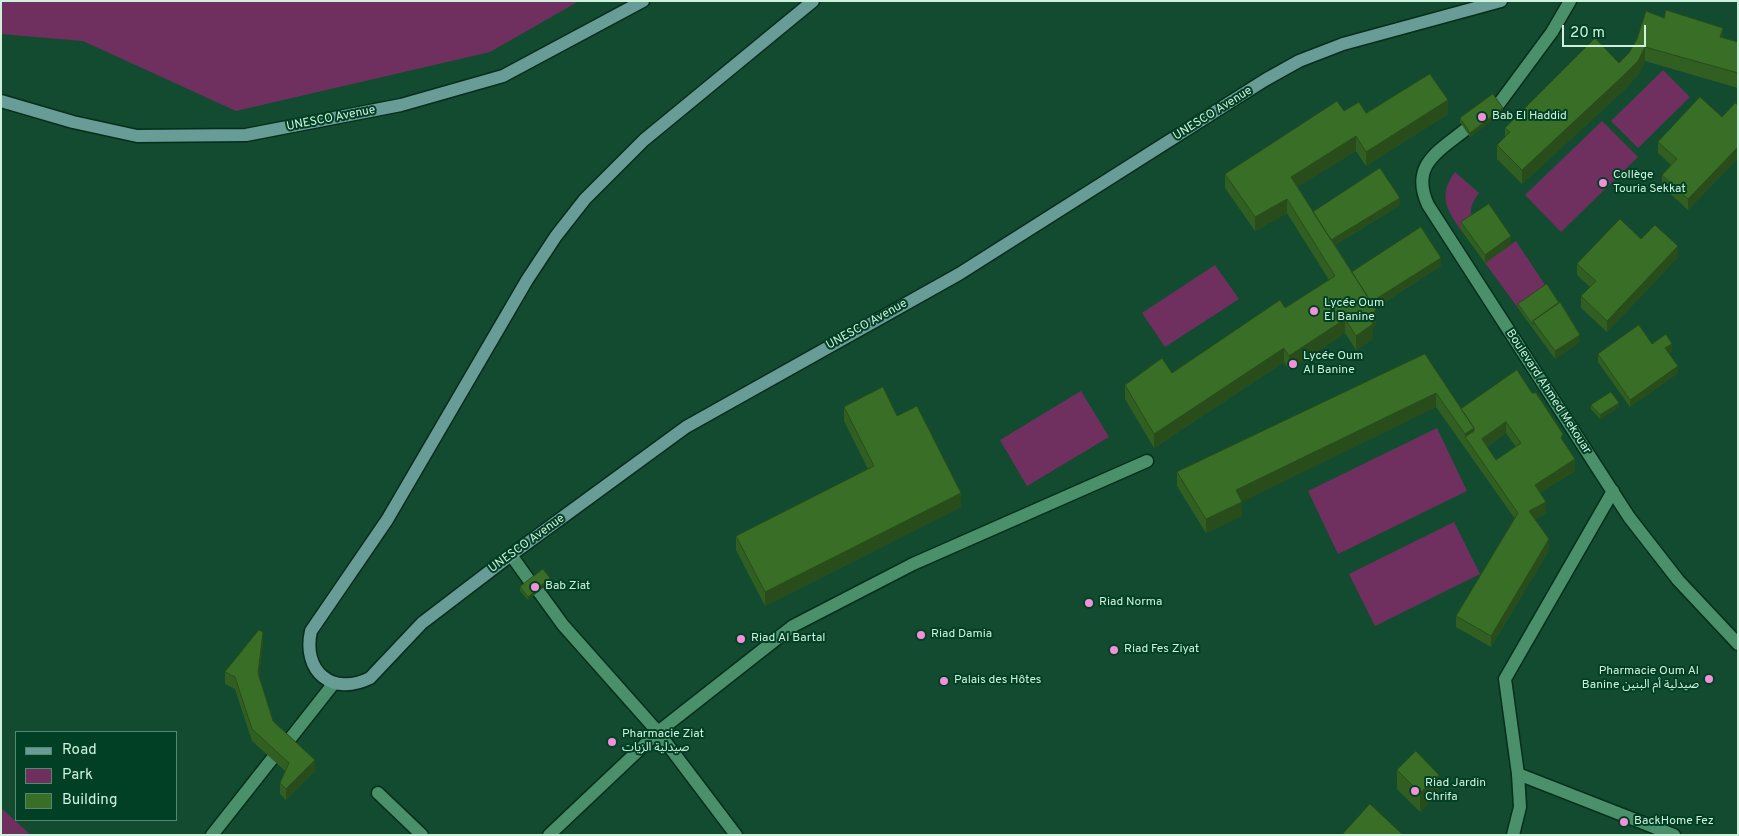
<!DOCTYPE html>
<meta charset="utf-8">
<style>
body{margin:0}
#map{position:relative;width:1739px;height:836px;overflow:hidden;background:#124b30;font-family:Overpass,sans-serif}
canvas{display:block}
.frame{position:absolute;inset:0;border:2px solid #cef1db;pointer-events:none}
.legend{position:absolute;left:15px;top:731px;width:162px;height:90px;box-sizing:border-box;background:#024026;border:1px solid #54876e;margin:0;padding:6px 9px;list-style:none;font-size:15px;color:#cef1db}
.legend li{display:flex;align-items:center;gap:10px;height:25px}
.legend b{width:25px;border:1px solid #54876e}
.scale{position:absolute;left:1562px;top:25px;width:84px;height:22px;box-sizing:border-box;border:2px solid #cef1db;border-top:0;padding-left:6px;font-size:15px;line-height:18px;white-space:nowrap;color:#cef1db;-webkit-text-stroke:4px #024026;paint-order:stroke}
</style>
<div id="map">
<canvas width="1739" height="836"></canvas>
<div class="frame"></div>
<ul class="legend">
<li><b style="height:6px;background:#689c97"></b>Road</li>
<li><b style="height:14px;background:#70305f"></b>Park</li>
<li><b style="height:14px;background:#396e26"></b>Building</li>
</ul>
<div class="scale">20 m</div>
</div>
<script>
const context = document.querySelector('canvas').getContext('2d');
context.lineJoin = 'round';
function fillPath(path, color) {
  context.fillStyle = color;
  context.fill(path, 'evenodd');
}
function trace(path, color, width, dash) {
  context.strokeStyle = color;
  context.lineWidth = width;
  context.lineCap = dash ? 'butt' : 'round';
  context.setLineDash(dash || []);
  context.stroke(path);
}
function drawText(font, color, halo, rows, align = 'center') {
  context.font = font + ' Overpass,"Noto Sans Arabic",sans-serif';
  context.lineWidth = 4;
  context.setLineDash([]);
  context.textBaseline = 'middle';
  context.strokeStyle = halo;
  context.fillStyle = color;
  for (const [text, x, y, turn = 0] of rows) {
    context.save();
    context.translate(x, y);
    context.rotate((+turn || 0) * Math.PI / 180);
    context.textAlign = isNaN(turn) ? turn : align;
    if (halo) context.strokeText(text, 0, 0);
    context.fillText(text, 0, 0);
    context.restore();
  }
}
const green = new Path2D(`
 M1,1H579L490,52L236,111L83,41L1,34Z
 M1663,70L1690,97L1638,148L1611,121Z
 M1602,121L1638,157L1561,232L1525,195Z
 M1455,172L1479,193C1472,203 1468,209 1473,222L1461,230C1446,209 1438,195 1455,172Z
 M1516,241L1547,288L1518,308L1485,263Z
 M1215,265L1239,299L1165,347L1142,313Z
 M1081,391L1109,437L1027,486L1000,440Z
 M1437,428L1467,491L1338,554L1308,491Z
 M1454,522L1480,574L1375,626L1349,574Z
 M1,808L31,835H1Z`);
const service = new Path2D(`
 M286,744L334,683
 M1518,774L1674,835
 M212,835L272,759`);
const pedestrian = new Path2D(`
 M378,793L422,835`);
const minor = new Path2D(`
 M1498,105L1552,32L1570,1
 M1465,130C1437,152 1410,166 1428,205L1629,517L1678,580L1738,644
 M511,555L531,583
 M539,592L563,625L658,732L736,835
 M549,835L658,732L793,626L913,564L1147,461
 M1513,835L1520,807L1518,774L1505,679L1613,491`);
const secondary = new Path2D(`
 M813,1L644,140L585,199L556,236L527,280L387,520L311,631C302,671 332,697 370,678L422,623L511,555L686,427L959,274L1265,80L1299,61L1343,44L1501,1
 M1,101L73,122L137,136L246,135L401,105L503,76L643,1`);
const wall = new Path2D(`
 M1723,38L1738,42V88L1645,61L1638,75L1624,90L1522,184L1497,159V145L1505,137V128L1619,63L1629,53L1637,39Z
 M1738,105V158L1688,210L1662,186V175L1671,165L1658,153V142L1722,117Z
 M1344,111L1366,113L1448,114L1366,166L1356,151L1297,187L1313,212L1400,205L1335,245L1352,272L1441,266L1375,308L1376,325L1373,327V339L1356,350L1345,333L1289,370L1284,362L1154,448L1125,399V385L1172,373L1285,308L1329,280L1287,213L1255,231L1225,188V174Z
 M1503,112L1470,137L1460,122V118Z
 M1461,222L1511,244L1485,263L1461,230Z
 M1641,239L1678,257L1607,332L1581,308V296L1590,287L1577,275V264Z
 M1518,304L1580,342L1555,359L1518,308Z
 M1652,344L1672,351L1669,353L1678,373L1630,407L1598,362V354Z
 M1425,354L1461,409L1517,370L1563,441L1575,471L1540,493L1546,513L1535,519L1549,550L1491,647L1456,627V616L1515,519L1465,448L1436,407L1241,502L1242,516L1206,533L1177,486V472ZM1506,433L1516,447L1496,460L1487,447Z
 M1591,405L1619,407L1600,419L1591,409Z
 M844,407L897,416L961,507L765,606L736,550V536L868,469L844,421Z
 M550,582L528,600L520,591V587Z
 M263,643L259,676L273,721L315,771L286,800L280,794V783L285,771L252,741L235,689L225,684V672Z
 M1397,770L1439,794L1420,812L1397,789Z`);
const shadedWall = new Path2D(`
 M1723,28V42L1720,37Z
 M1645,47V61L1638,75L1624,90L1522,184V170Z
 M1448,100V114L1366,166V152Z
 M1503,108V112L1470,137V133Z
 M1356,136V151L1291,191V177Z
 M1738,147V158L1688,210V199Z
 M1400,198V205L1328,249V241Z
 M1287,199V213L1255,231V217Z
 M1511,236V244L1485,263V255Z
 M1678,246V257L1607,332V321Z
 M1441,258V266L1368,312V304Z
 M1376,310V325L1373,327V339L1356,350V336L1368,316Z
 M1345,319V333L1289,370V356Z
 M1580,335V342L1555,359V351Z
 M1672,344V351L1665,356V348Z
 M1284,348V362L1154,448V434Z
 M1678,366V373L1630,407V400Z
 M1436,393V407L1236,505V490Z
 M1619,403V407L1600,419V415Z
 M1506,422V433L1482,450V439Z
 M1474,428V442L1465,437V434Z
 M1575,459V471L1535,496V485Z
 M961,493V507L765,606V592Z
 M1242,502V516L1206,533V519Z
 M1546,502V513L1529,523V511Z
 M1549,539V550L1491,647V636Z
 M550,578V582L528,600V597Z
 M263,632V643L258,684V673Z
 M315,760V771L286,800V789Z
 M1439,775V794L1420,812V793Z`);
const building = new Path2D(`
 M1666,10L1723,28L1720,37L1738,42V73L1645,47L1638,61L1624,75L1522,170L1497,145L1510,132L1505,128L1595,38L1619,63L1629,53L1637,39L1646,11L1664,18Z
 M1430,74L1448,100L1366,152L1356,136L1291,177L1376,310L1368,316L1373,324L1356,336L1345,319L1289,356L1284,348L1154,434L1125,385L1162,358L1172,373L1280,300L1285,308L1335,276L1287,199L1255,217L1225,174L1337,101L1344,111L1359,102L1366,113Z
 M1493,94L1503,108L1470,133L1460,118Z
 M1700,97L1722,117L1735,103L1738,105V147L1688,199L1662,175L1677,159L1658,142Z
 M1380,168L1400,198L1331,240L1313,212Z
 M1489,204L1511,236L1485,255L1461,222Z
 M1620,219L1641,239L1655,225L1678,246L1607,321L1581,296L1596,281L1577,264Z
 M1421,227L1441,258L1371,302L1352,272Z
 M1547,284L1559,303L1533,321V325L1518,304Z
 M1560,302L1580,335L1555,351L1533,321Z
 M1639,325L1652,344L1666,334L1672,344L1665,348L1678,366L1630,400L1598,354Z
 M1425,354L1474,428L1465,434L1436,393L1236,490L1242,502L1206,519L1177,472Z
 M1517,370L1532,393H1536L1563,434L1561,438L1575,459L1535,485L1546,502L1529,511L1549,539L1491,636L1456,616L1518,513L1465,437L1474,431V428L1461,409ZM1506,422L1521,443L1496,460L1482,439Z
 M883,387L897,416L917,406L961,493L765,592L736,536L874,466L844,407Z
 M1611,392L1619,403L1600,415L1591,405Z
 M543,569L550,578L528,597L520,587Z
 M259,630L263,632L258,673L273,721L315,760L286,789L280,783L289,763L252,729L235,677L225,672Z
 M1416,751L1439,775L1420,793L1397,770Z
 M1370,804L1403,835H1342Z`);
const markers = [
 [1482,117,5,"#f291d7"],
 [1603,183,5,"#f291d7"],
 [1314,311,5,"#f291d7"],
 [1293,364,5,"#f291d7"],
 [535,587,5,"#f291d7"],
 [1089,603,5,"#f291d7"],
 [921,635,5,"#f291d7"],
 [741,639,5,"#f291d7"],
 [1114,650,5,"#f291d7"],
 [1709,679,5,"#f291d7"],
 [944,681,5,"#f291d7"],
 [612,742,5,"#f291d7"],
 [1415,791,5,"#f291d7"],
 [1624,822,5,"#f291d7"]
];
const streetNames = [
 ["UNESCO Avenue",1213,114,-32],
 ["UNESCO Avenue",331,119,-11],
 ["UNESCO Avenue",867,325,-29],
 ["Boulevard Ahmed Mekouar",1548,392,57],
 ["UNESCO Avenue",527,544,-36]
];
const poiNames = [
 ["Bab El Haddid",1492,117],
 ["Collège",1613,176],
 ["Touria Sekkat",1613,190],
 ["Lycée Oum",1324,304],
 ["El Banine",1324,318],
 ["Lycée Oum",1303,357],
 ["Al Banine",1303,371],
 ["Bab Ziat",545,587],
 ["Riad Norma",1099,603],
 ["Riad Damia",931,635],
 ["Riad Al Bartal",751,639],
 ["Riad Fes Ziyat",1124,650],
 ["Pharmacie Oum Al",1699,672,"right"],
 ["Banine صيدلية أم البنين",1699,686,"right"],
 ["Palais des Hôtes",954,681],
 ["Pharmacie Ziat",622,735],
 ["صيدلية الزيات",622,749],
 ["Riad Jardin",1425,784],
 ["Chrifa",1425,798],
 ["BackHome Fez",1634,822]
];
fillPath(green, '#70305f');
trace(service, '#062e1b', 15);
trace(pedestrian, '#062e1b', 15);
trace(minor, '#062e1b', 15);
trace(secondary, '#062e1b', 15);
trace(service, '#4a916b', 12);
trace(pedestrian, '#4a916b', 12);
trace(minor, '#4a916b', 12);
trace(secondary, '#689c97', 12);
fillPath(wall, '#315f21');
fillPath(shadedWall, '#284d1b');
fillPath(building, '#396e26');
trace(building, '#284d1b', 1);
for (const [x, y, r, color] of markers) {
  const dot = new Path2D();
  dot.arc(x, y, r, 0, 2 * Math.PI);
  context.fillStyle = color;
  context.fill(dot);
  trace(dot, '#024026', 2);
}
drawText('12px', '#cef1db', '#024026', streetNames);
drawText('12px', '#cef1db', '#024026', poiNames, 'left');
</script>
